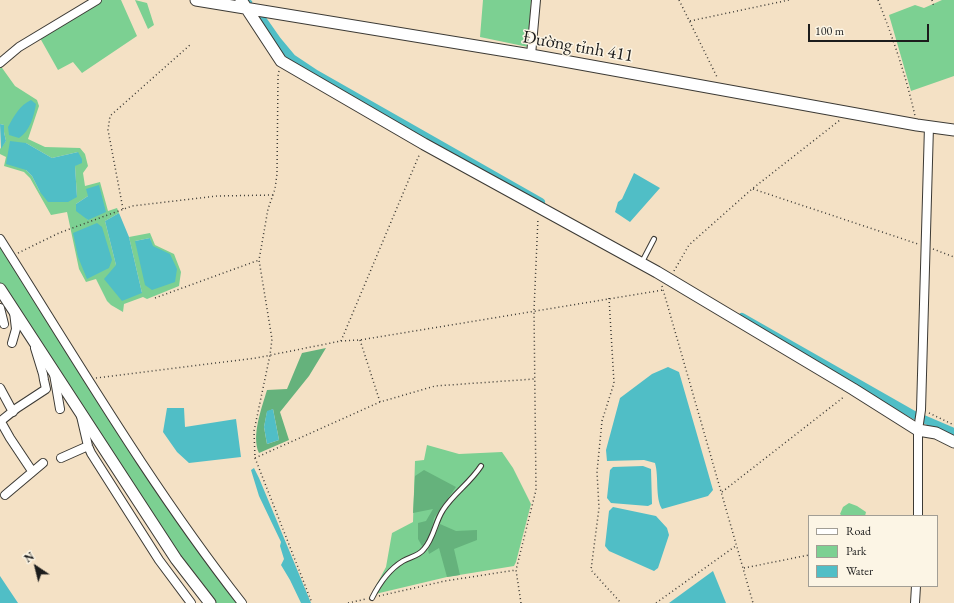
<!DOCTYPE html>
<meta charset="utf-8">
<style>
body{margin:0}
#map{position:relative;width:954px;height:603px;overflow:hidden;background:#f4e1c5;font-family:"EB Garamond",serif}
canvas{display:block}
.legend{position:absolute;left:808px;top:515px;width:130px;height:72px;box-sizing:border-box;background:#fcf5e5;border:1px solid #a29e95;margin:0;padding:5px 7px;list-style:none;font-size:12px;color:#1c1c1c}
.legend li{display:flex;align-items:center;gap:8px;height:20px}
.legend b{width:20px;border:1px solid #a29e95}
.north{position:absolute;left:16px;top:547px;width:40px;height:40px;-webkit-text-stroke:3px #fcf5e5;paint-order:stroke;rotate:325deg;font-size:11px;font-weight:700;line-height:16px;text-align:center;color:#1c1c1c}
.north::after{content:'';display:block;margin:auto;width:14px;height:18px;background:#1c1c1c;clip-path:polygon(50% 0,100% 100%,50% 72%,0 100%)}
.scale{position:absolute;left:808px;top:24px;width:121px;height:18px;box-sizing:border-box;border:2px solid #1c1c1c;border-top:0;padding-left:5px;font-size:12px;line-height:14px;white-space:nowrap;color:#1c1c1c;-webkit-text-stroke:3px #fcf5e5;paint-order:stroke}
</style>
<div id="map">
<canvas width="954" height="603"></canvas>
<ul class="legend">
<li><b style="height:5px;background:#fff"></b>Road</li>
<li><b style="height:11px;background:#7cd092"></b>Park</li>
<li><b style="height:11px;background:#50bec6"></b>Water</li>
</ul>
<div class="north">N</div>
<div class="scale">100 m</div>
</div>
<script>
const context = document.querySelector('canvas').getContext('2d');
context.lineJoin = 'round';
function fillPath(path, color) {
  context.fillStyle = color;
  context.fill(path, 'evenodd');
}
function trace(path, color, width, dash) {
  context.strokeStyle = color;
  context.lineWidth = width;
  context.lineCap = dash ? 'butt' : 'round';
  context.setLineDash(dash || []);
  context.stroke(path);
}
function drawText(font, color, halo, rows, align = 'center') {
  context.font = font + ' "EB Garamond",serif';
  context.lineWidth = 3;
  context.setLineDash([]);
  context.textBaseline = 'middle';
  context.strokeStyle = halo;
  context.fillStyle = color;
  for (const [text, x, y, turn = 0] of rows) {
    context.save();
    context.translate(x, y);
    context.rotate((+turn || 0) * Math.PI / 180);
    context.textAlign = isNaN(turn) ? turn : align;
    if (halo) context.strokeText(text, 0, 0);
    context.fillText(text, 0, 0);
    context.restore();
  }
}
const green = new Path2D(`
 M101,0H121L137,36L82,73L73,62L58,70L40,38Z
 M135,0L147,3L154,25L148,29Z
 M483,0H531L528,47L480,37Z
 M942,0H954V76L911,91L889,15L915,5L924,8Z
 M0,65L15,86L37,100L39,106L28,139L45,147L80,148L85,154L88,166L83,173L85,186L100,182L108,211L117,208L119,213L105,221L116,265L142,293L129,237L150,233L155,245L174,254L181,272L179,286L147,299L143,297L124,304L123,312L111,305L107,301L96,279L86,282L79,269L67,212L51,215L30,178L24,172L4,166L6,157L0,154V149L6,141L4,132V125L0,124ZM26,143L52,158L78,152L75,166L77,197L40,192L32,176L26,170ZM88,196V220L76,204ZM150,238L152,246L135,241Z
 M0,243L186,532L211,568L239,603H215L165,537L68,386L0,283Z
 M427,445L459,454L502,452L513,468L531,504L516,562L514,566L447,577L371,595L386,567L392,533L413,522L415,461L424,460Z
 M849,503L857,506L866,512L865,516H842L840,514L843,507Z`);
const forest = new Path2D(`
 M326,348L309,376L280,412L289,440L259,453C251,436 262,407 267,390L287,389L302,353ZM273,409L279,440L267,444L264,427L267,412Z
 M424,470L456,487L434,518L431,533L422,546L418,539V523L426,521L433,509L413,513L415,476Z
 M440,524L456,531L477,530V540L454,549L460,575L447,577L439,548L429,554L428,550Z`);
const water = new Path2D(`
 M31,100L36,104C34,116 30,131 19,138L9,135L8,127C14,116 20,105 31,100Z
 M0,124L4,125V132L6,141L1,149Z
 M10,141L26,143L52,158L78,152L82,159V163L75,166L77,197L68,202H48L40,192L32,176L26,170L6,164Z
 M634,173L660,188L630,222L615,212L618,202L622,199Z
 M99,185L106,212L88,220L76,211V204L88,196L86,189Z
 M119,213L129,237L142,293L122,301L104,279L116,265L105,221Z
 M97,223L102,227L112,260L109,268L87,279L78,257L73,233Z
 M150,238L153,246L170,254L177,269L175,282L152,290L145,285L135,241Z
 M668,367L679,372L713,490L708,496L662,509C655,498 659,477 655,463L644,460L607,461L606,450L620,398L652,374Z
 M167,408H184L185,427L236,419L241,457L189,463L177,452L163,432Z
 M273,409L279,440L267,444L264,427L267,411Z
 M643,466L651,469L652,504L648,506L611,503L607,498L610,470L613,467Z
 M254,468L259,478L311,603H301L290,580L281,565L284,559L280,546L281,542L259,496L251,470Z
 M613,507L656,516L667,528L669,535L658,568L654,571L609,551L605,546L609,511Z
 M713,571L726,603H669Z
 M0,576L18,603H0Z`);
const stream = new Path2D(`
 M249,0L251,2`);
const canal = new Path2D(`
 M263,20L277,40L292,58L316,74L541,202
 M742,317L914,415L954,432`);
const path = new Path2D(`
 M679,0L717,77V79
 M878,0C893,38 906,76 915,116
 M932,0L934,7
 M690,21L789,0
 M279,71L278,76L277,174L275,189L268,209L259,260L272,339L270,355L254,431L255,458L312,603
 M753,189L918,244
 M123,209L108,130L110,116L191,44
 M933,249L954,257
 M18,253L59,233L132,206L217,196L273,195
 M674,271L689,245L752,189L840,120
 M662,286L753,603
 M155,298L259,260
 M609,298L614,383L602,421L597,472L599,508L591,570L621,603
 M360,340L380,402
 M341,341L420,153
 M96,378L256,358L341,341L360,340L663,290
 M929,413L954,425
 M255,458L380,402L435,386L534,379
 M722,492L845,396
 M744,568L809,555
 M379,596L445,581L516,570
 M348,603L366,599
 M521,603L516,570L536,490L534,310L538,218
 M656,603L737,545`);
const service = new Path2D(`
 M642,262L654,239
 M372,598C379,584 388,570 403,561C410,557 419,556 424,549C434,538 435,522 443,510C453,494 470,483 481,466`);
const minor = new Path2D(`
 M531,55L536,0
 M0,63L19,47L97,0
 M0,239C78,362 152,488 242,603
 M0,308L4,324
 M12,343L16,329L14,312
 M54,374L60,409
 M0,388L13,412
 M81,416L88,446L91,453L159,560L191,603
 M61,458L88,446
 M32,471L10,438L1,422L2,420L17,408L46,389L44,380L43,374L35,348
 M5,495L43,463
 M918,516V430L921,410L929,126
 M915,603L916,586`);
const secondary = new Path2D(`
 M196,0L531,55L917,125L954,130
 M241,0L281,61L424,144L657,272L853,389L918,430L936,433L954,442
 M0,289L176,559L210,603`);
const streetNames = [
 ["Đường tỉnh 411",578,47,10]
];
fillPath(green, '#7cd092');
fillPath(forest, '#65b27c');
fillPath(water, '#50bec6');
trace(stream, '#50bec6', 2.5);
trace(canal, '#50bec6', 8);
trace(service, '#3c3a35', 6);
trace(minor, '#3c3a35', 10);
trace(secondary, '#3c3a35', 13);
trace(path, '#3c3a35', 1.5, [1, 3]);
trace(service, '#fff', 4);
trace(minor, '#fff', 8);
trace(secondary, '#fff', 11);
drawText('18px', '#1c1c1c', '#fcf5e5', streetNames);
</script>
